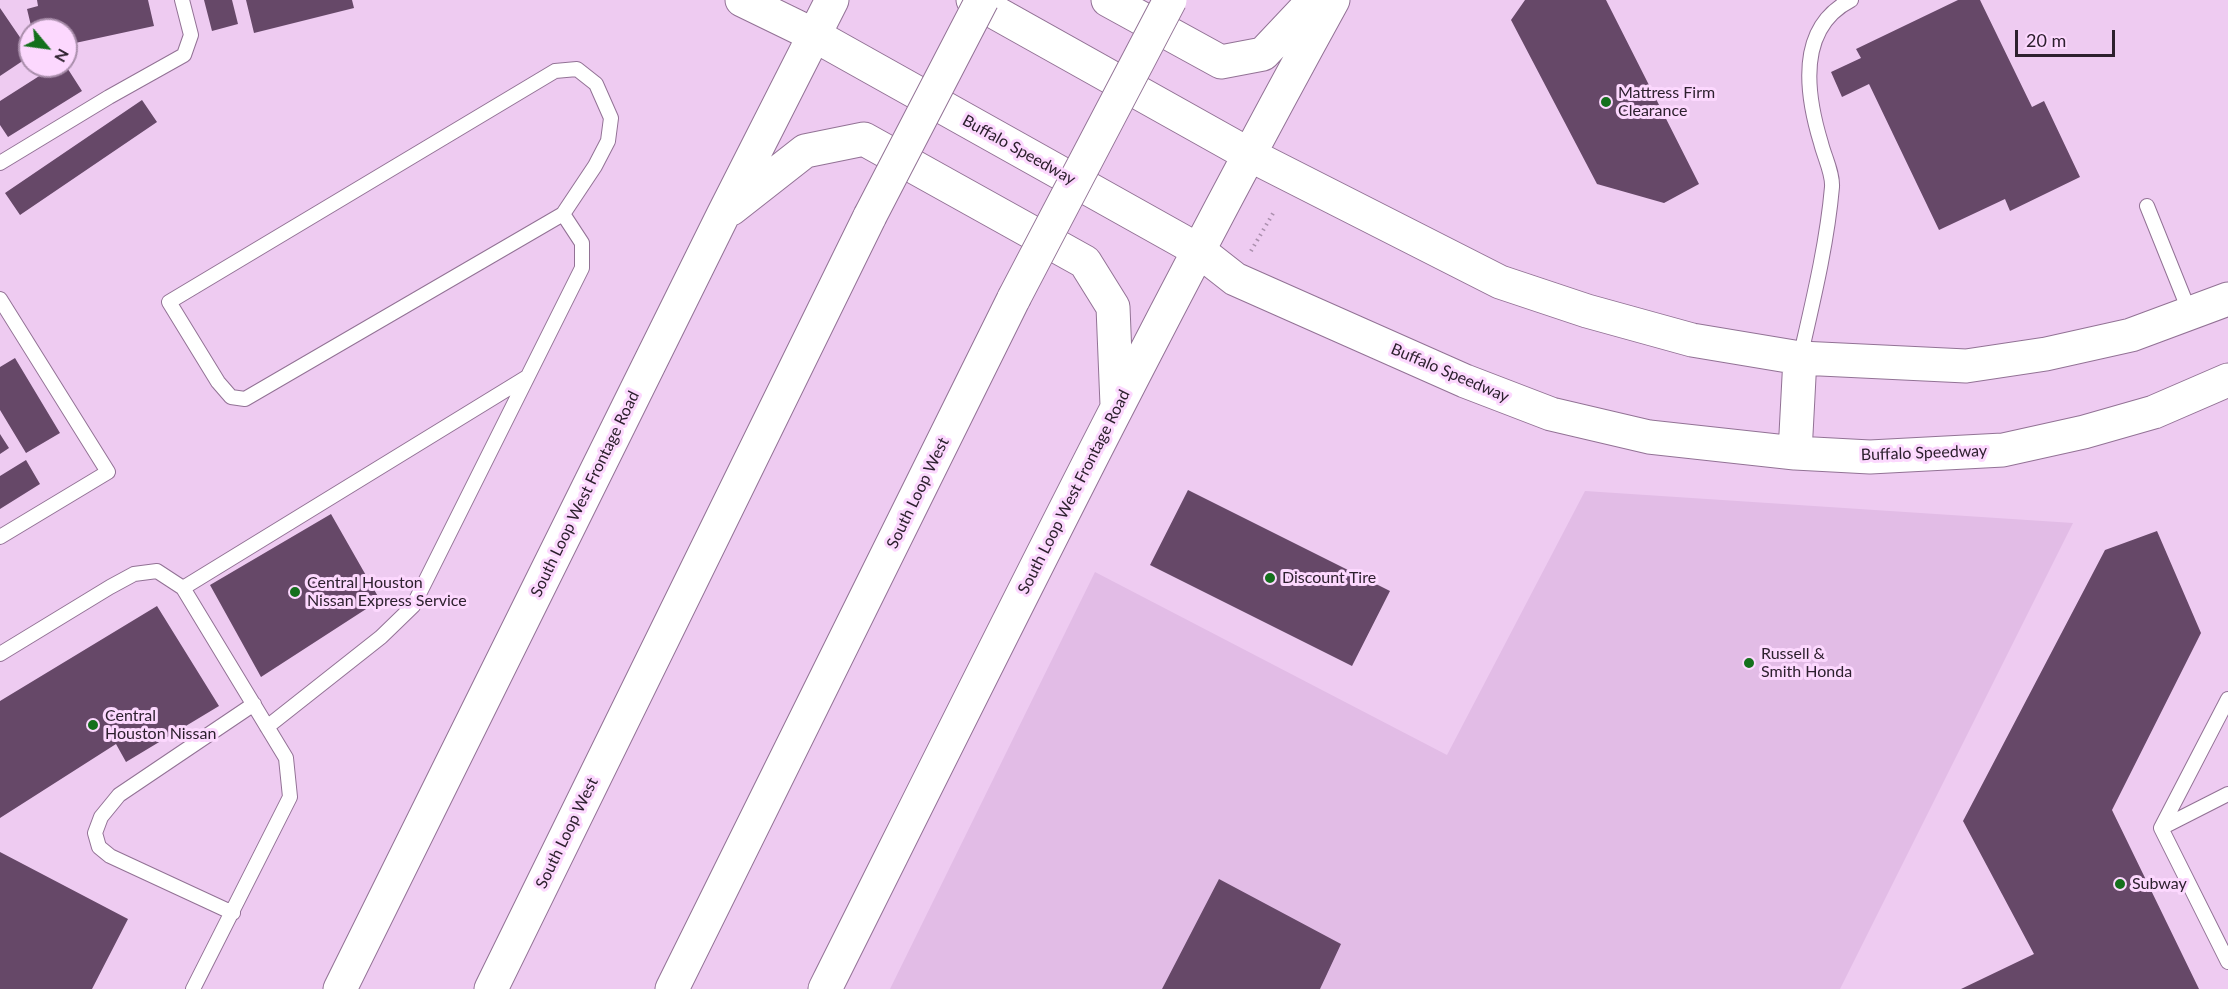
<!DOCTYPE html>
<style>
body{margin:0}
#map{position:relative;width:2228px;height:989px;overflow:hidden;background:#eecbf1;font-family:Lato,sans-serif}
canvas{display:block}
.north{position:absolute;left:18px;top:18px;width:60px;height:60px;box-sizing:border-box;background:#fcd8fe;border:2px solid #a98eab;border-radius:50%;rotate:119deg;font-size:16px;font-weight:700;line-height:24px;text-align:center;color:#2d202e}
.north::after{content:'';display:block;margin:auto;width:21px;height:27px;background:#14701c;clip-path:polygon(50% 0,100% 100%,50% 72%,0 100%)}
.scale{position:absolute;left:2015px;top:30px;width:100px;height:27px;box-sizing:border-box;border:3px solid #2d202e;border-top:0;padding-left:8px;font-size:18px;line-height:21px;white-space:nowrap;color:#2d202e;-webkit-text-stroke:4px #fcd8fe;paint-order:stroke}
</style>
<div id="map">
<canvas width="2228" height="989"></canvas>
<div class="north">N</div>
<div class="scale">20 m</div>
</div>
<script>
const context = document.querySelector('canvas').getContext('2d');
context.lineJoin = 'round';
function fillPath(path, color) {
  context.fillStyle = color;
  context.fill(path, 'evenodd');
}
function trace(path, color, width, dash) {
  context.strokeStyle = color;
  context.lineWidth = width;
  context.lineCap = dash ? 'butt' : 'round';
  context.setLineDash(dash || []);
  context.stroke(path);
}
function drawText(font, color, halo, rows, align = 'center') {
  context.font = font + ' Lato,sans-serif';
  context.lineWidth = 6;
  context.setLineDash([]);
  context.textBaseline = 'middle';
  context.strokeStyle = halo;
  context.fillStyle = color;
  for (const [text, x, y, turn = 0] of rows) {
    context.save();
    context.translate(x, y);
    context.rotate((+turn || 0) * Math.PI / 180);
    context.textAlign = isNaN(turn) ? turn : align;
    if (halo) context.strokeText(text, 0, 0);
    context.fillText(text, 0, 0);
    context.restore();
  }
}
const built = new Path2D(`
 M1585,491L2073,523L1840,989H890L1095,572L1447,755Z`);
const building = new Path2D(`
 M37,0H148L154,26L66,45V30H32L27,9L38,6Z
 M204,0H232L238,24L212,31Z
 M246,0H352L354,8L254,33Z
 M1525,0H1606L1699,184L1664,203L1597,184L1511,20Z
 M1958,0H1980L2032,107L2044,101L2080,177L2010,211L2005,199L1939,230L1869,84L1842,97L1831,72L1861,58L1856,49Z
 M0,8L30,52V56L0,76Z
 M55,66H66L82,91L8,137L0,125V101Z
 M142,100L157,122L20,215L5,193Z
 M15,358L60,433L26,453L0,410V367Z
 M0,434L9,448L0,454Z
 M26,460L40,484L0,509V476Z
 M1188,490L1390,591L1352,666L1150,565Z
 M331,514L380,600L261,677L210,585Z
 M2157,531L2201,633L2112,810L2199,989H1961L2034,954L1963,821L2105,550Z
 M157,606L219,706L126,762L116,744L0,818V701Z
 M0,852L128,919L92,989H0Z
 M1219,879L1341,944L1320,989H1162Z`);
const path = new Path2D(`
 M1251,251L1275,210`);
const lane = new Path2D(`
 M0,163L109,97L184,55L191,35L182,0
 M2147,206L2190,313
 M0,299L108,472L0,537
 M1800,358C1813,301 1827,244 1832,187C1833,173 1824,156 1821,143C1806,94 1796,28 1851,0
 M183,588L527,377
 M0,654L110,587L134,574L157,571L183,588L286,758L290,797L193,989
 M2228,699L2161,828L2228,962
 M267,727L381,637L413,606L582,268V243L563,214L245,399L231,397L218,382L169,302L555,71L577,69L596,84L611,118L608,141L595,166L563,214
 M2161,828L2228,794
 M233,913L110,856L99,847L95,833L101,817L119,795L254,704`);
const secondary = new Path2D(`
 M742,0L814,35L1198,250L1235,279L1465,381L1551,414L1649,437L1795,453L1870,457L2003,450L2084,432L2154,412L2228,380
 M973,0L1248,154L1500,282L1587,311L1692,340L1800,358L1966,366L2046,354L2131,335L2228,299
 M1108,0L1221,62L1263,54L1314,0
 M731,209L805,151L864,139L1085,262L1113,307L1117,405
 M1795,453L1800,358
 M340,989L723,215L832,0
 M825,989C991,657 1154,325 1333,0`);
const highway = new Path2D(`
 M491,989L870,216
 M672,989L1014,298`);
const highwayBridge = new Path2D(`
 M870,216L982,0
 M1014,298L1170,0`);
const markers = [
 [1606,102,6,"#14701c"],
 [1270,578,6,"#14701c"],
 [295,592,6,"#14701c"],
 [1749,663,6,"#14701c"],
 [93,725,6,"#14701c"],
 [2120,884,6,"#14701c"]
];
const poiNames = [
 ["Mattress Firm",1618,93],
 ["Clearance",1618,111],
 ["Discount Tire",1282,578],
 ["Central Houston",307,583],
 ["Nissan Express Service",307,601],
 ["Russell &",1761,654],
 ["Smith Honda",1761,672],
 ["Central",105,716],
 ["Houston Nissan",105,734],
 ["Subway",2132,884]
];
const streetNames = [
 ["Buffalo Speedway",1019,150,29],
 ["Buffalo Speedway",1450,373,23],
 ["Buffalo Speedway",1924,453,-2],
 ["South Loop West Frontage Road",1074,492,-63],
 ["South Loop West",918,493,-64],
 ["South Loop West Frontage Road",585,494,-64],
 ["South Loop West",567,833,-64]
];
fillPath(built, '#e2bce6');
fillPath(building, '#664868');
trace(lane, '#927295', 16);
trace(secondary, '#927295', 35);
trace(highway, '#927295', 35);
trace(path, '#aa8fad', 4, [1.5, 4.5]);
trace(lane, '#fff', 14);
trace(secondary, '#fff', 33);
trace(highway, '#fff', 33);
trace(highwayBridge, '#927295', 35, []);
trace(highwayBridge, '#fff', 33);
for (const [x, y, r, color] of markers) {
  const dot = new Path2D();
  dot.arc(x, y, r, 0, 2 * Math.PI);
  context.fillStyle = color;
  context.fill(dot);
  trace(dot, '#fcd8fe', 2);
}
drawText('16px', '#2d202e', '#fcd8fe', poiNames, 'left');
drawText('16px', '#2d202e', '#fcd8fe', streetNames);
</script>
